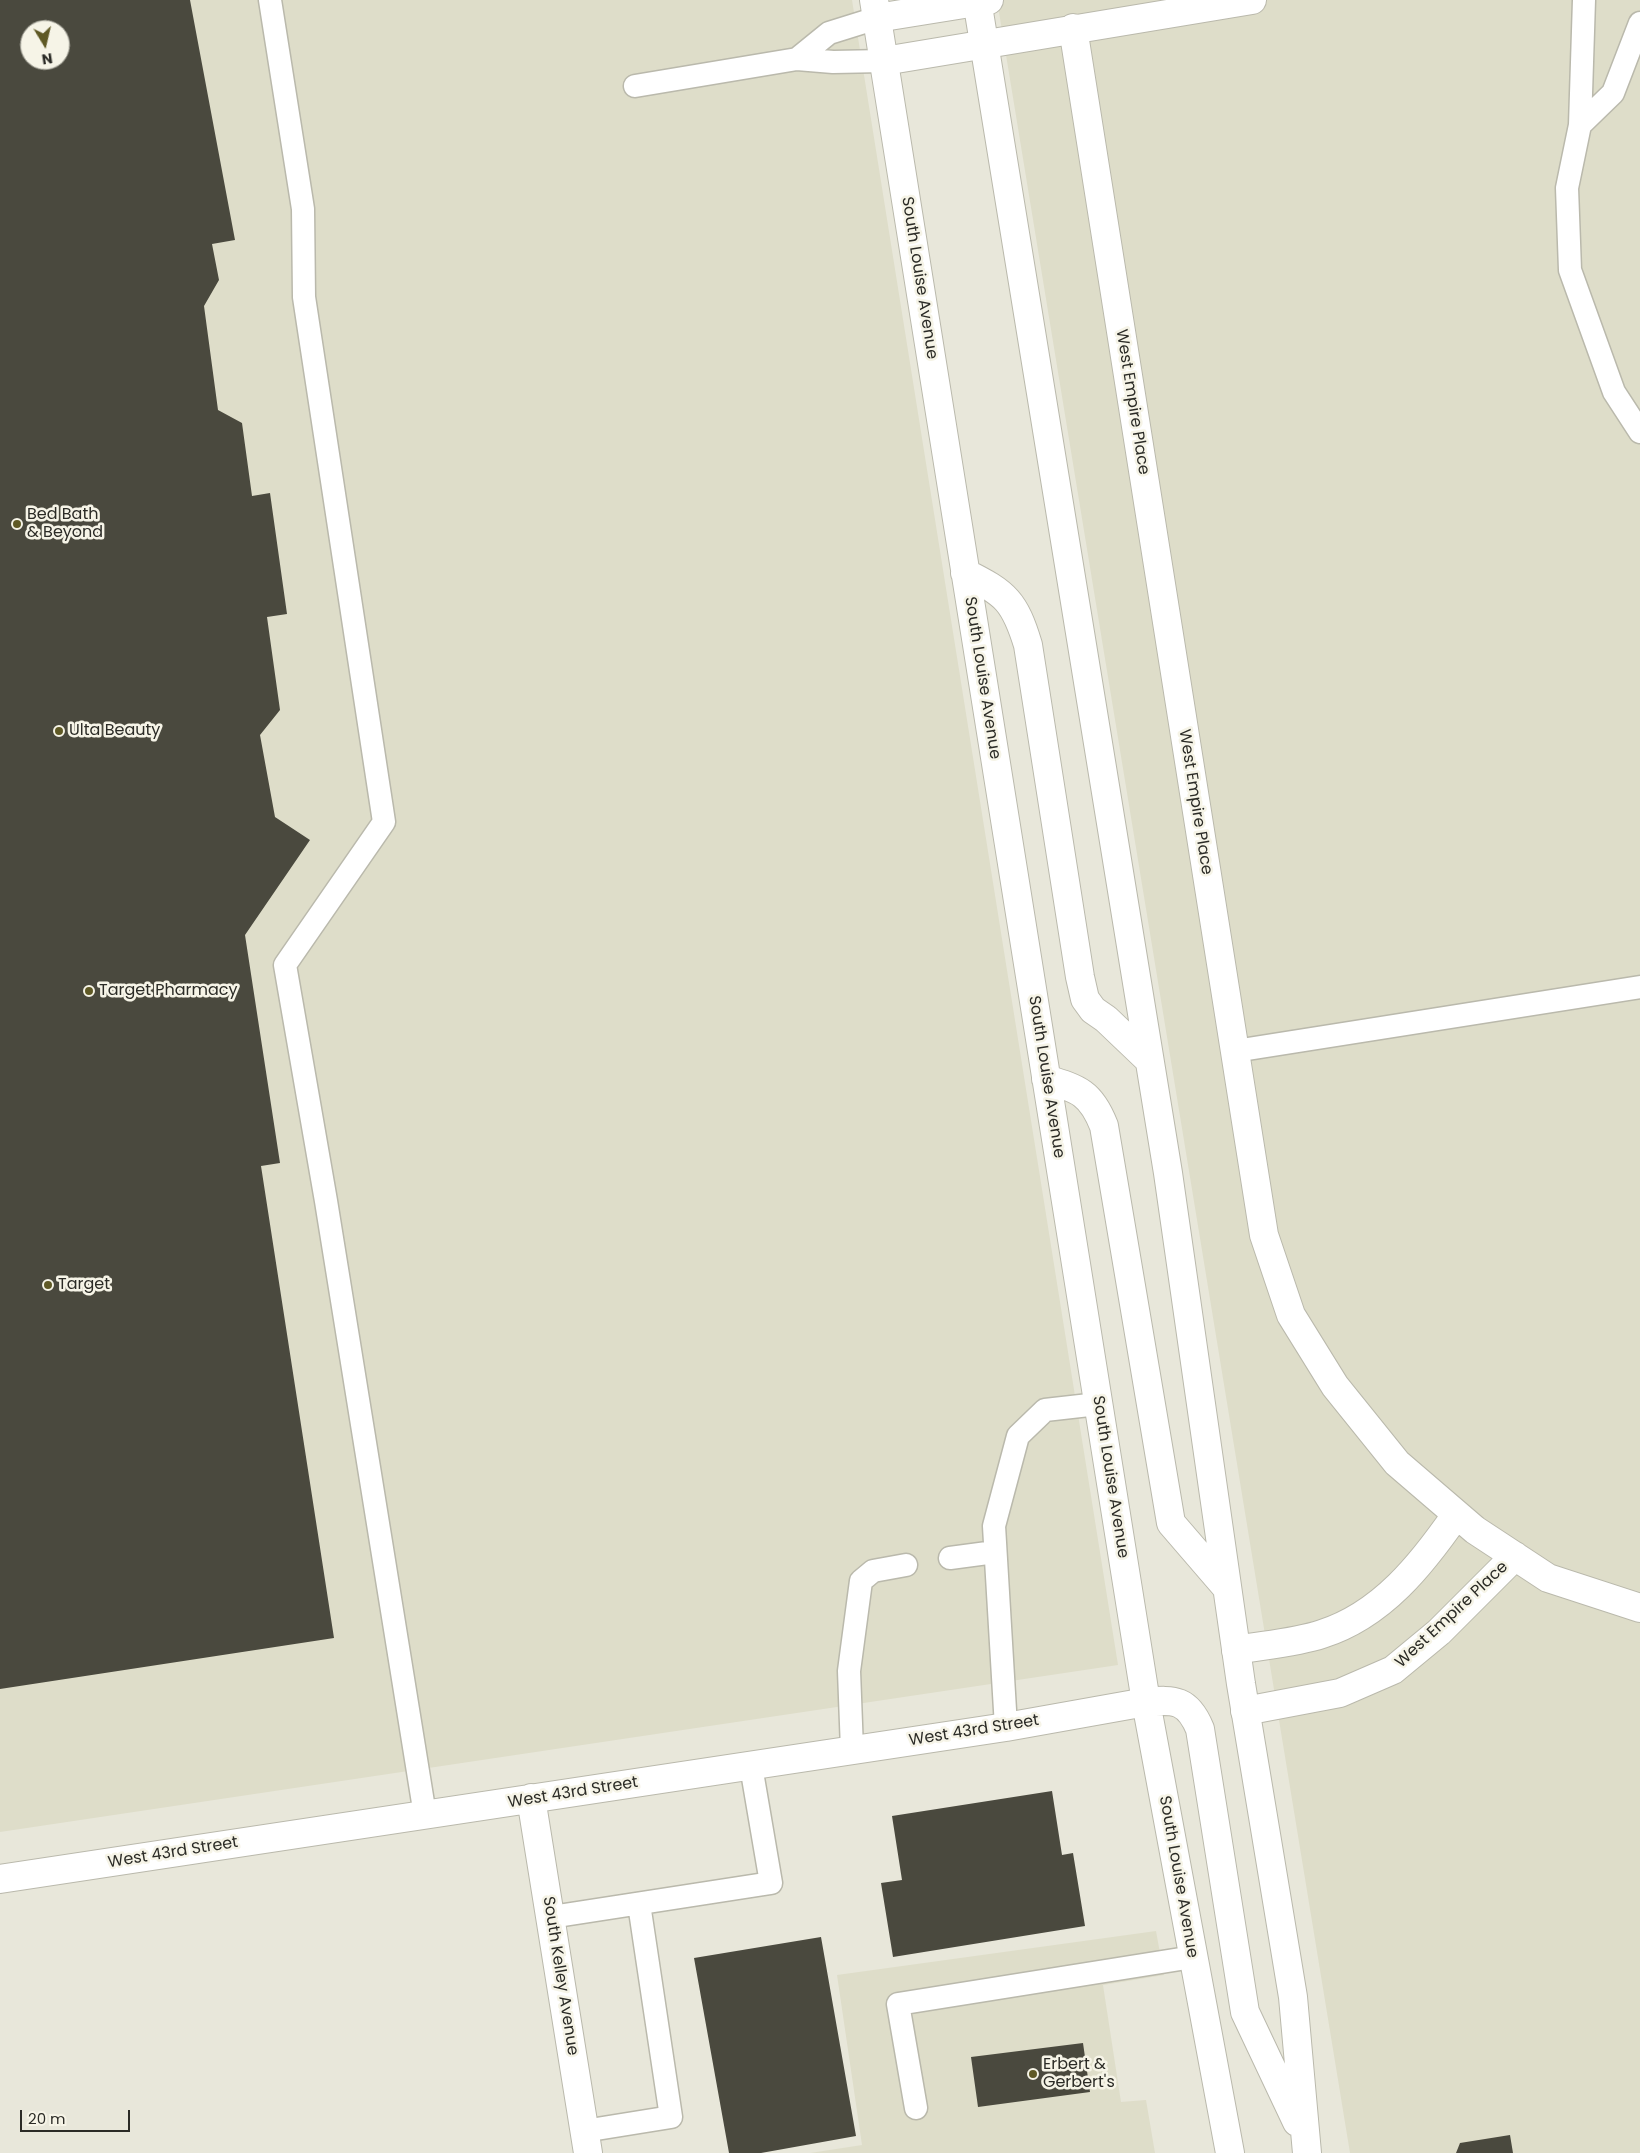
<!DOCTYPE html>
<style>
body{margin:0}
#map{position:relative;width:1640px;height:2153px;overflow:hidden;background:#e8e7da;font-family:Poppins,sans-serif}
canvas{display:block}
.north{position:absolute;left:20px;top:20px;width:50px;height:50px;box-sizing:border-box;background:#f6f4e7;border:1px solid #a5a49a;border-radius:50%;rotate:171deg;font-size:14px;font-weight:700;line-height:20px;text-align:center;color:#2b2b26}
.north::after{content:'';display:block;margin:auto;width:18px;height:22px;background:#5f5925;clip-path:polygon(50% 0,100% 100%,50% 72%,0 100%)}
.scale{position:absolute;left:20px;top:2110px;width:110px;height:22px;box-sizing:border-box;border:2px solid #2b2b26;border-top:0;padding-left:6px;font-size:15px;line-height:18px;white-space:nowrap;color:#2b2b26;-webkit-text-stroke:4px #f6f4e7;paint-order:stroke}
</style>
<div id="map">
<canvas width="1640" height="2153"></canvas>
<div class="north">N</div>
<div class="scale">20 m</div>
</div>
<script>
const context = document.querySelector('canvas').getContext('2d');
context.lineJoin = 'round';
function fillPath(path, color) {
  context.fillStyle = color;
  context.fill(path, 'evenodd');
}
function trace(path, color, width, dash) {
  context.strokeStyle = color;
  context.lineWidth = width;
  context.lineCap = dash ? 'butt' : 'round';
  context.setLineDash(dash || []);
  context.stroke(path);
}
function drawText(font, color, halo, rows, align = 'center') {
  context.font = font + ' Poppins,sans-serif';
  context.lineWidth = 5;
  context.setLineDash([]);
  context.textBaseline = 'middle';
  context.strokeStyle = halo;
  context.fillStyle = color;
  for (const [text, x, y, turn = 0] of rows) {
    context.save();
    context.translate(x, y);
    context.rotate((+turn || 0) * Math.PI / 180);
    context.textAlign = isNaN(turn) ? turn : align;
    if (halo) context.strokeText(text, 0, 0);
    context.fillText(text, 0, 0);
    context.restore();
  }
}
const built = new Path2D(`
 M0,0H852L1118,1665L0,1832ZM30,30H60V60H30Z
 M997,0H1640V2153H1350Z
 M1156,1931L1164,1975L1103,1985L1121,2102L1146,2100L1155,2153H810L862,2145L837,1975Z`);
const building = new Path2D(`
 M0,0H190L235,240L212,244L219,280L204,306L218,410L242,423L252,496L270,493L287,614L267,617L280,710L260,735L275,817L310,840L245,935L280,1163L261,1166L334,1638L0,1689ZM30,30H60V60H30Z
 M1052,1791L1062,1855L1073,1853L1085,1926L893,1957L881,1883L902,1880L892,1816Z
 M821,1937L856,2136L761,2153H729L694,1958Z
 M1083,2043L1090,2092L978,2107L971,2057Z
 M1510,2135L1513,2153H1456L1460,2143Z`);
const lane = new Path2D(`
 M270,0L303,209L304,297L384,822L285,965L326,1201L425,1815
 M1584,0L1580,125L1567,188L1570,270L1614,392L1640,432
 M797,59L829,33L877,18
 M635,86L797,59L833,62L884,61
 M1580,125L1613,93L1640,23
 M1235,1051L1640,987
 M950,1558L995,1552
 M1006,1727L994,1526L1018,1436L1045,1410L1098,1404
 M852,1750L849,1671L861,1581L873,1571L906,1565
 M551,1917L771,1883L751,1766
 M916,2108L898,2004L1193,1957
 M584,2131L671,2117L639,1904`);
const street = new Path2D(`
 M877,18L989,0
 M1073,28L1264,1235L1291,1315L1335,1386L1397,1463L1475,1530L1548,1578L1640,1608
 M884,61L1252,0
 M1236,1650C1264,1645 1295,1643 1322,1634C1382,1615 1422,1564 1456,1515
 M1245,1711L1340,1693L1393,1670L1439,1632L1515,1556
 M531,1798L588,2153
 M0,1879L1006,1727L1146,1702`);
const primary = new Path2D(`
 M874,0L1146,1702L1230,2153
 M977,0L1168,1173L1241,1684L1293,1997L1307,2153
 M965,573C1006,593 1015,602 1028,645L1080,977L1085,999L1093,1010L1106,1019L1149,1060
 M1046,1079C1079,1089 1091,1093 1104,1126L1171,1523L1227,1588
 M1146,1702C1175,1699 1188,1700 1200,1729L1245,2012L1297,2122`);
const markers = [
 [17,524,5,"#5f5925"],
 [59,731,5,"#5f5925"],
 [89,991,5,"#5f5925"],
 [48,1285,5,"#5f5925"],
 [1033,2074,5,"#5f5925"]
];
const streetNames = [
 ["South Louise Avenue",919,278,81],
 ["West Empire Place",1132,402,81],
 ["South Louise Avenue",982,678,81],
 ["West Empire Place",1195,802,81],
 ["South Louise Avenue",1046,1077,81],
 ["South Louise Avenue",1110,1477,81],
 ["West Empire Place",1452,1615,-43],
 ["West 43rd Street",974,1731,-9],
 ["West 43rd Street",573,1793,-9],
 ["West 43rd Street",173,1853,-9],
 ["South Louise Avenue",1178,1877,80],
 ["South Kelley Avenue",560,1976,81]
];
const poiNames = [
 ["Bed Bath",27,515],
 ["& Beyond",27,533],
 ["Ulta Beauty",69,731],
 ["Target Pharmacy",99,991],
 ["Target",58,1285],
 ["Erbert &",1043,2065],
 ["Gerbert's",1043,2083]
];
fillPath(built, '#deddc9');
fillPath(building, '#4a493e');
trace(lane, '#bab9ac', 25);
trace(street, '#bab9ac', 30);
trace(primary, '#bab9ac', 30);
trace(lane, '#fff', 22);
trace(street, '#fff', 28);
trace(primary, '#fff', 28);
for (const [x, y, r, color] of markers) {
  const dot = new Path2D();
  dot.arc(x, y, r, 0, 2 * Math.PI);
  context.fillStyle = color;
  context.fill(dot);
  trace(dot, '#f6f4e7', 2);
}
drawText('16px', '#2b2b26', '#f6f4e7', streetNames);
drawText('16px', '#2b2b26', '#f6f4e7', poiNames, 'left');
</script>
